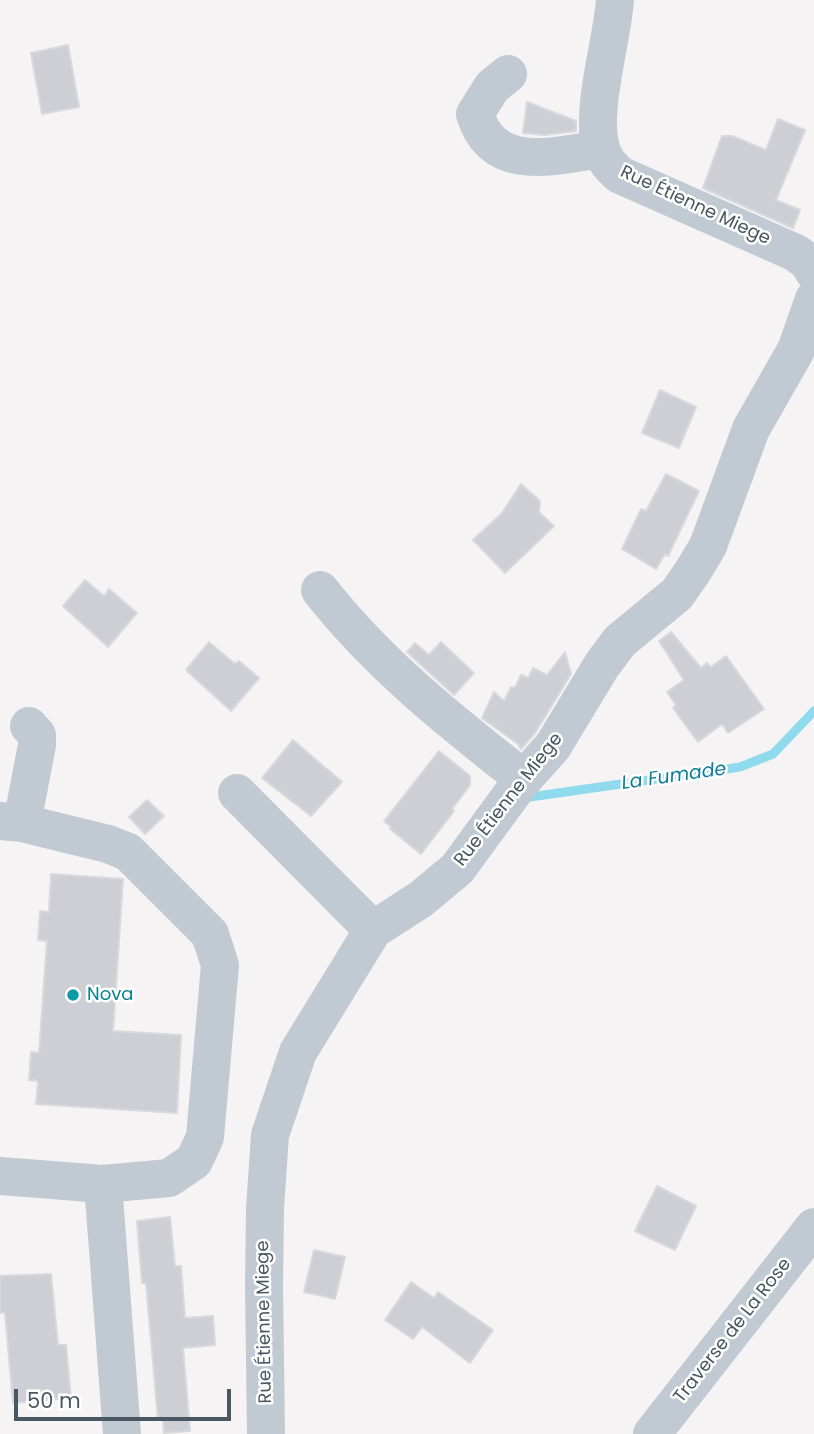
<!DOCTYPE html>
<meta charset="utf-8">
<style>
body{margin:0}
#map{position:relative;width:814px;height:1434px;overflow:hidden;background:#f5f3f3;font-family:Poppins,sans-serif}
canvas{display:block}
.scale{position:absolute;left:14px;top:1389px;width:217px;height:32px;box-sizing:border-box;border:4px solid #4a5661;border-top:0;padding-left:9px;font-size:21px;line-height:24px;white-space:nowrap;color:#4a5661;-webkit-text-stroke:5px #fff;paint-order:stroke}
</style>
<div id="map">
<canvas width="814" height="1434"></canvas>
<div class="scale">50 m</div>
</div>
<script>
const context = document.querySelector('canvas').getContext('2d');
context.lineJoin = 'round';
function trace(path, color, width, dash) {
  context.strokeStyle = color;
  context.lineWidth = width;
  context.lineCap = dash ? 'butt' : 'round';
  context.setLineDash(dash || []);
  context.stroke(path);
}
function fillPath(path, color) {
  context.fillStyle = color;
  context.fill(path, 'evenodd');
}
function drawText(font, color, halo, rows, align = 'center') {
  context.font = font + ' Poppins,sans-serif';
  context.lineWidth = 5;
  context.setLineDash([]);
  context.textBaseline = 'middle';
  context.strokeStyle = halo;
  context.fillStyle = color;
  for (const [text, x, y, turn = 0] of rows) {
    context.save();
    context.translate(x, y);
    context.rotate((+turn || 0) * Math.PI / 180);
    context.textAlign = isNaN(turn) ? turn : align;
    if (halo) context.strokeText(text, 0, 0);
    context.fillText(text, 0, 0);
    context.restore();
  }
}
const stream = new Path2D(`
 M523,798L740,767L773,754L814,711`);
const building = new Path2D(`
 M68,45L79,107L42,114L31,53Z
 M527,102L576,121V131L544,135L523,133Z
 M778,119L805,130L776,200L800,210L793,228L703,188L722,136H732L766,150Z
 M660,390L696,407L679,448L642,433Z
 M666,474L699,491L668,556L665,554L656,569L622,549L641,509L646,511Z
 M521,484L540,501L539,512L554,526L505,573L473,540L502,513Z
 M85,580L104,596L109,589L137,613L108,647L63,606Z
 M671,632L701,668L707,663L711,667L726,656L764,709L728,733L722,724L698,742L673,708L676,705L667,692L684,680L659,641Z
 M209,642L235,664L239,661L259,678L231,711L186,670Z
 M441,642L474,673L454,695L407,652L415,643L429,655Z
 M565,652L571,674L535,733L521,749L518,744L482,718L494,692L504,701L511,687L515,688L521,675L528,678L533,668L547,675Z
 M293,740L342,782L311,816L262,778Z
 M439,751L470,776V785L452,809L454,811L421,854L390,829L391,827L384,821Z
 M147,800L164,816L145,834L129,817Z
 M51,874L123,879L113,1031L181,1035L177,1113L36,1104L38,1081L29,1080L31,1052L39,1053L47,941L38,940L40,911L49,912Z
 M657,1186L696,1206L675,1250L635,1231Z
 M170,1217L175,1266H181L185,1318L213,1316L215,1345L183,1348L190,1431L164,1433L163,1420H158L146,1283H142L137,1221Z
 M314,1250L345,1257L335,1299L304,1292Z
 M51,1274L58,1345H66L71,1398L13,1403L5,1313H0V1276Z
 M411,1282L434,1298L438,1292L493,1330L470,1363L422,1327L413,1339L385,1320Z`);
const minor = new Path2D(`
 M615,0C612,42 590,110 601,148C604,160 611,167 620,175L796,253L808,262L814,272
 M508,74L492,87L475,114C493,174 554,156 601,149
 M320,590C377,663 451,722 524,779
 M237,793L373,930
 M0,821L22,823L37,745V735L29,726
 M0,1176L103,1184L169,1178L194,1161L205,1137L220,965L210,934L128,852L108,844L22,823
 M103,1184L122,1434
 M266,1434L264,1286L265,1208L270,1135L298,1052L373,930L421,899L457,869L520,783L553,746L602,665L620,641L677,594L693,571L708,546L751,429L796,350L814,299
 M652,1434L814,1227`);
const markers = [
 [73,995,7,"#0f9aa8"]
];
const streetNames = [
 ["Rue Étienne Miege",695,206,25],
 ["Rue Étienne Miege",509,800,-52],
 ["Rue Étienne Miege",265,1322,-91],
 ["Traverse de La Rose",733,1331,-52]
];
const cultureNames = [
 ["Nova",87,995]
];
const waterNames = [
 ["La Fumade",674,777,-8]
];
trace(stream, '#90daee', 9);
fillPath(building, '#cdcfd5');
trace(building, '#d7d9de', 2);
trace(minor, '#c1cad2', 38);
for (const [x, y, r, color] of markers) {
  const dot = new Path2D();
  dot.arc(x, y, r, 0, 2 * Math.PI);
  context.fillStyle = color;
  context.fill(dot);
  trace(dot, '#fff', 2.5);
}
drawText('18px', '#4a5661', '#fff', streetNames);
drawText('18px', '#0d838f', '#fff', cultureNames, 'left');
drawText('italic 19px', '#0c7c9b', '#fff', waterNames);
</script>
